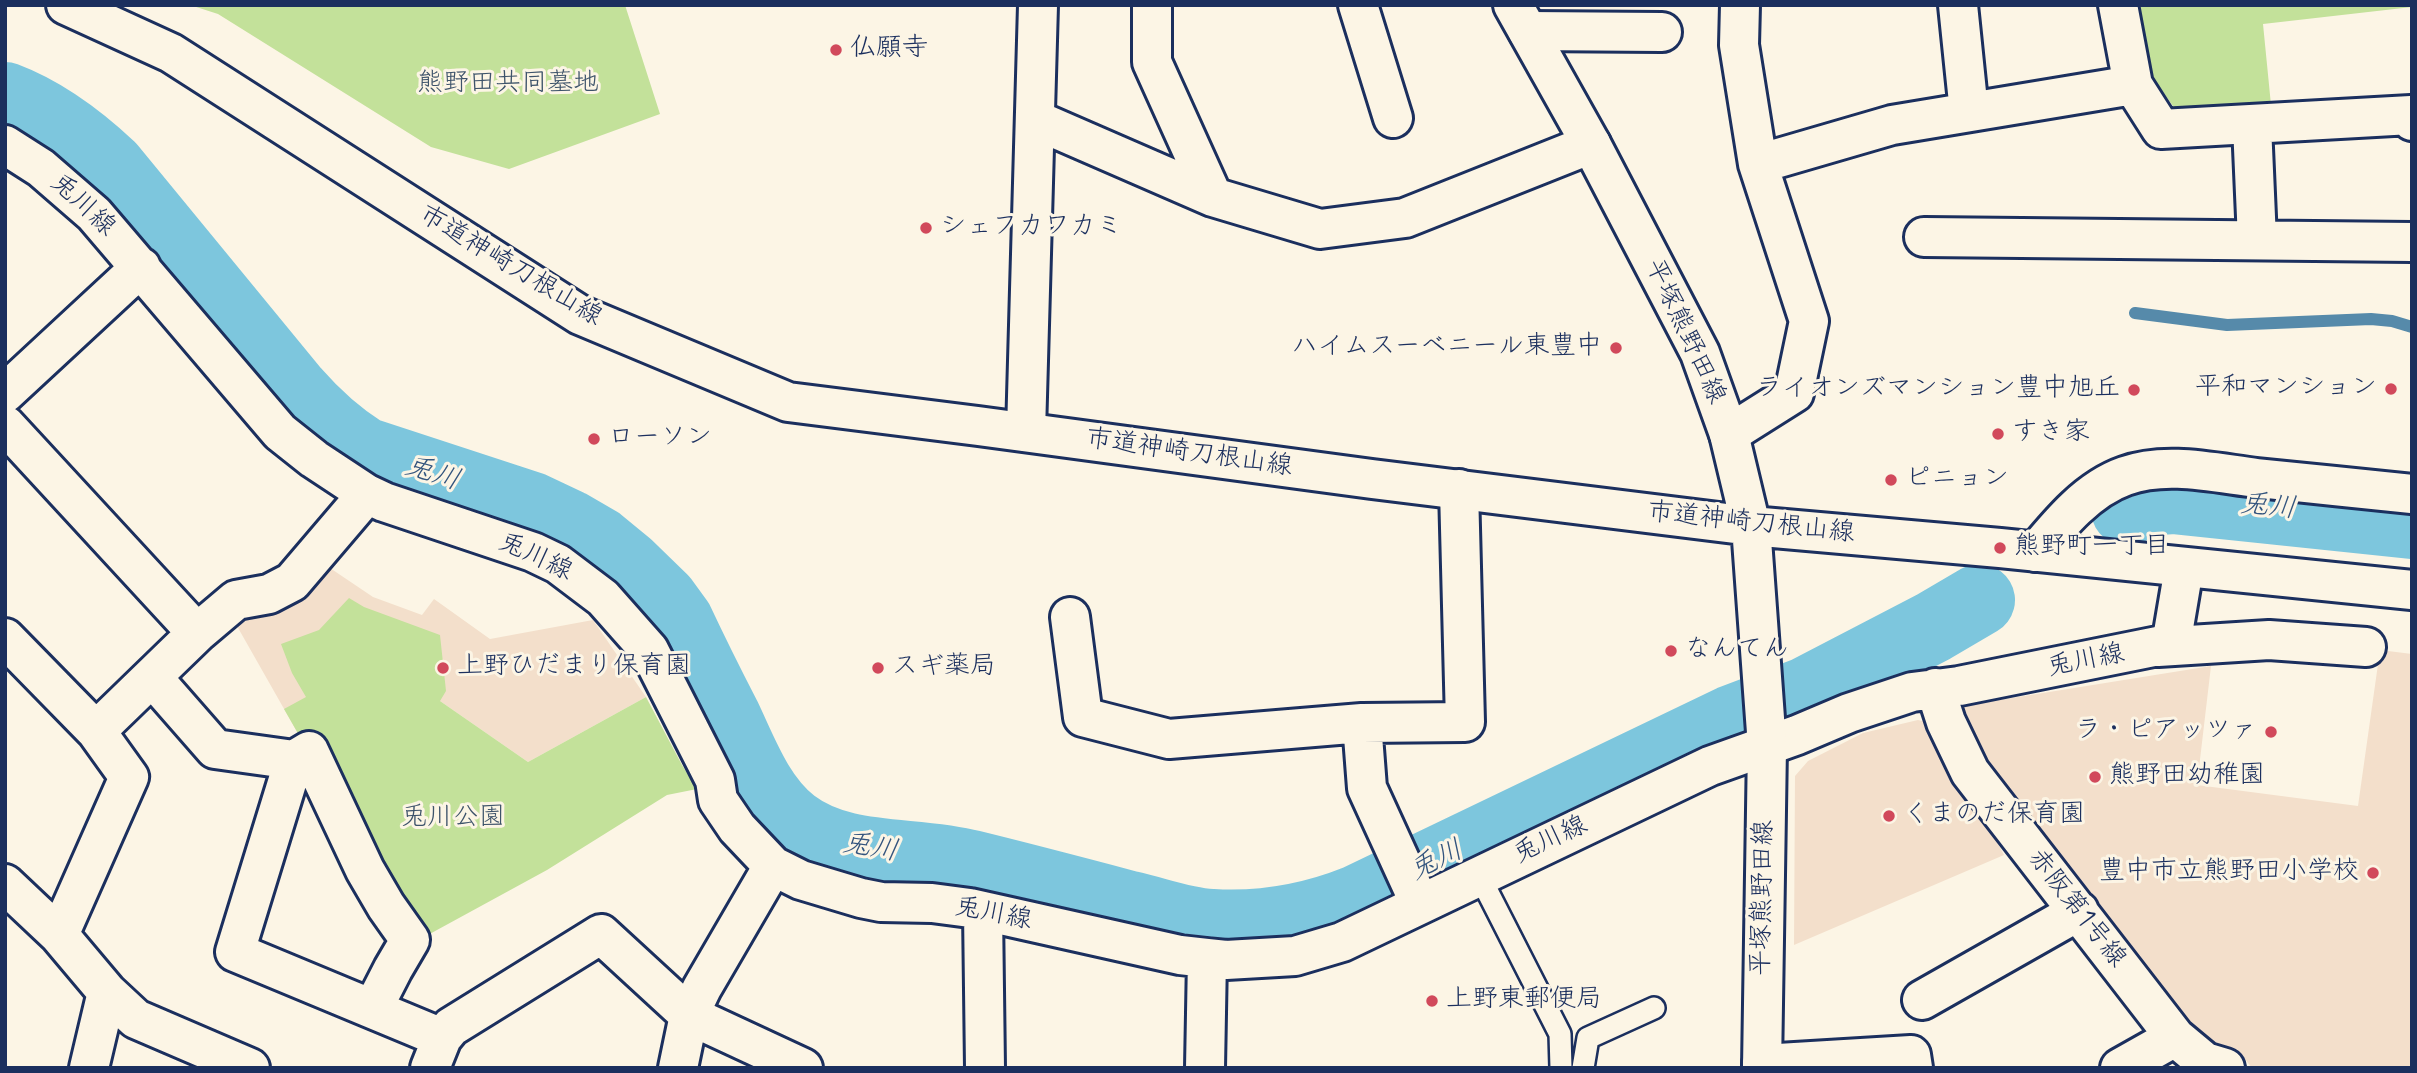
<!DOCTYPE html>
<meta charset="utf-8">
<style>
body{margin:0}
#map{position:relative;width:2417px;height:1073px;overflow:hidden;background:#fcf5e5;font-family:Mynerve,sans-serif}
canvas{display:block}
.frame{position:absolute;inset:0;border:7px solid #1b2f5e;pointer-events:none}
</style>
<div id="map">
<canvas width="2417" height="1073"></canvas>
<div class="frame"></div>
</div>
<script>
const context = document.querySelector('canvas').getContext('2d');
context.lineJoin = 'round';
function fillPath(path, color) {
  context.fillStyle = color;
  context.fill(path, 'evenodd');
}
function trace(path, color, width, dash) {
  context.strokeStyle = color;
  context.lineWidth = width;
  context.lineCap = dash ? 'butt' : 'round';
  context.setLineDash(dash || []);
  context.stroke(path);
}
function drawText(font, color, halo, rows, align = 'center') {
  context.font = font + ' Mynerve,"Klee One",sans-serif';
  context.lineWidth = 6;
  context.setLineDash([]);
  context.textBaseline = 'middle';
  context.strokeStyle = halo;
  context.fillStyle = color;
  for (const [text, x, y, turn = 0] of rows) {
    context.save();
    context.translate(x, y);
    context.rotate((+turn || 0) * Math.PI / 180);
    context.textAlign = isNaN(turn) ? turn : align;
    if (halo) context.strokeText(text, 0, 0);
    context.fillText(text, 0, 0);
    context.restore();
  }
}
const built = new Path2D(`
 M324,564L373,597L422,615L434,599L490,639L593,620L646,697L528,762L440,701L308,731L300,737L233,619Z
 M2380,650L2412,654V1068H2252L2240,1053L2211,1049L1990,780L1962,706L2211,666L2197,785L2358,806Z
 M1918,720L1934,724L2004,855L1794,945L1795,776L1808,761L1863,733Z`);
const green = new Path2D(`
 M190,5H625L660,114L509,169L431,147L218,14Z
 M2136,5H2412V7L2263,24L2271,105L2180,116L2149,72Z
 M349,598L364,607L440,635L446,691L440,701L528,762L646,697L682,765L697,789L667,795L547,870L426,936L308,732L300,737L284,709L306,697L292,673L281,644L319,630Z`);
const stream = new Path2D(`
 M2135,313L2227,325L2371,319L2392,321L2412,327`);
const river = new Path2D(`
 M5,98C45,113 79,139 110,168L294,392C315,416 337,436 364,453L532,508L568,525L599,543L627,566L662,600L678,622C693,654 709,686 725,717C743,755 758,797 792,824C843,863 912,851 971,866C1024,879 1077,893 1130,907C1157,913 1185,924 1212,925C1262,928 1312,919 1357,901L1732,721L1806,693L1933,627L1979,600
 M2127,510L2145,500L2173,498L2412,523`);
const lane = new Path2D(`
 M1479,875L1560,1034L1561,1068
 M1583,1068L1588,1038L1654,1008`);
const street = new Path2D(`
 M1152,5V62L1213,197
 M1358,5L1393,118
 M1958,5L1969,112
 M2118,5L2133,85L2161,129L2411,115L2412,121
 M1528,31L1662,32
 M1036,120L1213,197L1320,229L1405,218L1591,144
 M2252,125L2257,240
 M5,145L41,168L94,214L280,432L314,459L367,494L384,502L533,552L558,564L603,598L649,650L715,780L718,800L737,828L773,866L801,880L861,898L881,902L932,903L970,908L1180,955L1207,958L1226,960L1295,956L1342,942L1710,766L1797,735L1849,713L1912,692L1959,686L2163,645L2168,642L2173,633L2184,568
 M1758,164L1892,125L2133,85
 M1924,237L2412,242
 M5,393L141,267
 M5,425L197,633
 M1026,432L1038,5
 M1729,434L1794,393L1809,321L1758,164L1739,45L1740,5
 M2036,552C2060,523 2088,489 2125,476C2166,461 2215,473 2257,478C2309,483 2360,489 2412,494
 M1070,617L1083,717L1169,739L1362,723L1465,722L1459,489
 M5,638L96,731L129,777L59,935
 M2158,647L2269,640L2366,647
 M152,677L215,749L294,760L235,952L442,1038
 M1935,688L1946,722L1970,772L2175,1037L2205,1062L2225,1068
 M1362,723L1367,788L1420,904
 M96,731L197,633L236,600L269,594L292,582L367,494
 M294,760L309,751L365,870L386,906L410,940L393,969L373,1008
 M5,884L59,935L107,992L136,1019L250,1068
 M983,911L985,1068
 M1922,1000L2079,911
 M1762,1064L1911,1055L1913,1068
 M89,1068L107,992
 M430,1068L442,1038L451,1027L601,934L689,1015L803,1068
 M678,1068L689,1015L702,988L773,866
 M1205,1068L1207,958
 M2120,1068L2175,1037`);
const secondary = new Path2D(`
 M66,5L171,53L580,315L788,402L978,426L1372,479L1751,526L2000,548L2412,590
 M1513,5L1591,144L1700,353L1729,434L1751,526L1767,746L1762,1068`);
const markers = [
 [836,50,7,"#d1495b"],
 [926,228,7,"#d1495b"],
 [1616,348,7,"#d1495b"],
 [2391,389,7,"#d1495b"],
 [2134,390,7,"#d1495b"],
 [1998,434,7,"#d1495b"],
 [594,439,7,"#d1495b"],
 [1891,480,7,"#d1495b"],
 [2000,548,7,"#d1495b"],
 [1671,651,7,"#d1495b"],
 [443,668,7,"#d1495b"],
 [878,668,7,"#d1495b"],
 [2271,732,7,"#d1495b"],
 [2095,777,7,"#d1495b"],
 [1889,816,7,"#d1495b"],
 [2373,873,7,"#d1495b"],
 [1432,1001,7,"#d1495b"]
];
const poiNames = [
 ["仏願寺",850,50],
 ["シェフカワカミ",940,228],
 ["ハイムスーベニール東豊中",1602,348,"right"],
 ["平和マンション",2377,389,"right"],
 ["ライオンズマンション豊中旭丘",2120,390,"right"],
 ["すき家",2012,434],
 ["ローソン",608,439],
 ["ピニョン",1905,480],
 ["熊野町一丁目",2014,548],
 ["なんてん",1685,651],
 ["上野ひだまり保育園",457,668],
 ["スギ薬局",892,668],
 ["ラ・ピアッツァ",2257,732,"right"],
 ["熊野田幼稚園",2109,777],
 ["くまのだ保育園",1903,816],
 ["豊中市立熊野田小学校",2359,873,"right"],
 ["上野東郵便局",1446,1001]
];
const parkNames = [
 ["熊野田共同墓地",508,85],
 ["兎川公園",453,819]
];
const streetNames = [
 ["兎川線",82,206,43],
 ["市道神崎刀根山線",510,267,31],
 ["平塚熊野田線",1684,332,65],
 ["市道神崎刀根山線",1189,454,8],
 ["市道神崎刀根山線",1751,524,6],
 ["兎川線",535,558,25],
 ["兎川線",2086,662,-11],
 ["兎川線",1551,841,-25],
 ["平塚熊野田線",1764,898,-89],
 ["赤阪第1号線",2076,909,52],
 ["兎川線",993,915,11]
];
const waterNames = [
 ["兎川",432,475,18],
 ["兎川",2268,508,6],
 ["兎川",870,849,10],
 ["兎川",1437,862,-26]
];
fillPath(built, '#f3dfcb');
fillPath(green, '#c3e19a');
trace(stream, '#568aaa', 12);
trace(river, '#7dc6dd', 72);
trace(lane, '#1b2f5e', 26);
trace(street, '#1b2f5e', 44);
trace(secondary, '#1b2f5e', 44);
trace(lane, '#fcf5e5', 21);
trace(street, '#fcf5e5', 38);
trace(secondary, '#fcf5e5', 38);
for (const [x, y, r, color] of markers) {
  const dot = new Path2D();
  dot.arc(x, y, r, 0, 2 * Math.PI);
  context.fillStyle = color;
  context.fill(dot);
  trace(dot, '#fcf5e5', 2.5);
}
drawText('26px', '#1b2f5e', '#fcf5e5', poiNames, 'left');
drawText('26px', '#3d536a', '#fcf5e5', parkNames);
drawText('26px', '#1b2f5e', '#fcf5e5', streetNames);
drawText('italic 28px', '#34557e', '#fcf5e5', waterNames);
</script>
